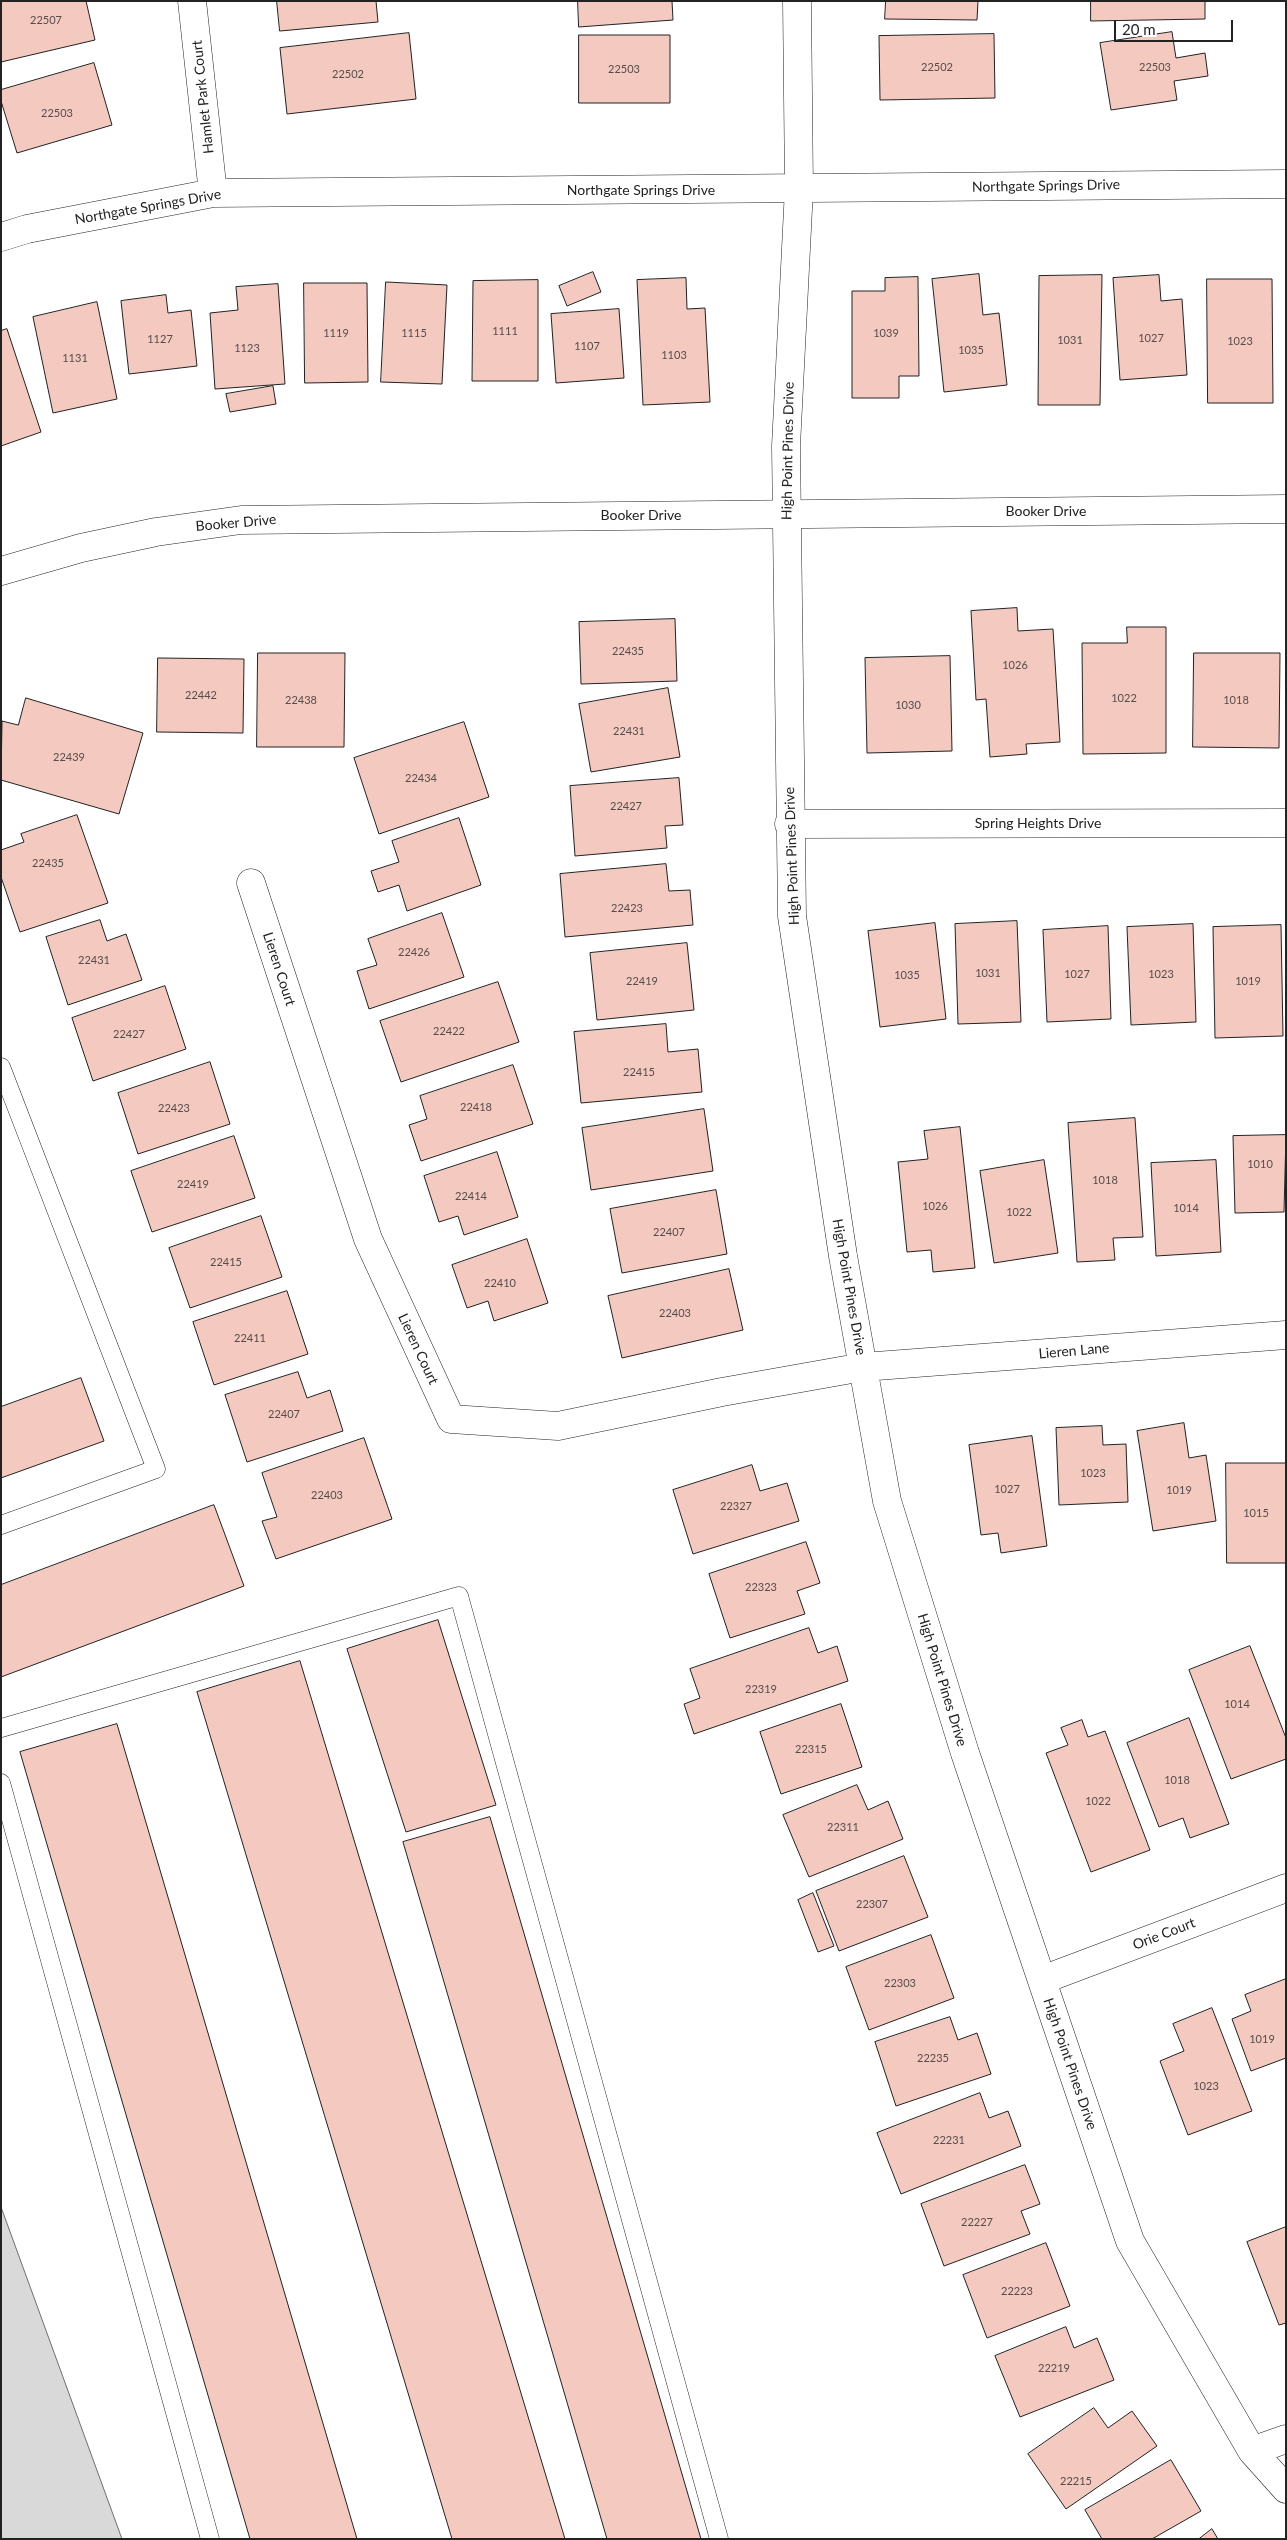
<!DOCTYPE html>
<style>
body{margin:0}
#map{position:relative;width:1287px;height:2540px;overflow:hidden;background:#fff;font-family:Lato,sans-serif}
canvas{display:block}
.frame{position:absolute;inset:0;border:2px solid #222;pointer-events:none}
.scale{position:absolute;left:1114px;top:20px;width:119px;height:22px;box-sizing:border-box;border:2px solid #222;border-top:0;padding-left:6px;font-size:15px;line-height:18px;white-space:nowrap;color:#222;-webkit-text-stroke:4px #fff;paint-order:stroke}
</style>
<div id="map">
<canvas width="1287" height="2540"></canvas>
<div class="frame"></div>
<div class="scale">20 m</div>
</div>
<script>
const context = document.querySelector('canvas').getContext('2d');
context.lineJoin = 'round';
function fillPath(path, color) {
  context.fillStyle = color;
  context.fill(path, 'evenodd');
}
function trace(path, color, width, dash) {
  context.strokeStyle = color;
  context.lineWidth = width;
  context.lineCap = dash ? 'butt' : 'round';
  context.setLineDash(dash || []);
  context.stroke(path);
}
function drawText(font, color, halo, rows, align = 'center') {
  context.font = font + ' Lato,sans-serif';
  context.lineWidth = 4;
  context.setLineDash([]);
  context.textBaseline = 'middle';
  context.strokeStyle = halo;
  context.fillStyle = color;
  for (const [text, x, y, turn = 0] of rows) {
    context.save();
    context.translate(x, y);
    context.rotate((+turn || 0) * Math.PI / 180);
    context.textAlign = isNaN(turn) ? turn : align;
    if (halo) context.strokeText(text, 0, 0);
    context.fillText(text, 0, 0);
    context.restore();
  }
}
const water = new Path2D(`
 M1,2207L122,2539H1Z`);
const building = new Path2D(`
 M1,1H86L95,40L1,62Z
 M277,1H376L378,22L280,31Z
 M578,1H672L673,20L579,27Z
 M886,1H978L977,20L885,19Z
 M1091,1H1205V19L1091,21Z
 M1172,32L1176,58L1205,53L1208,76L1174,81L1177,100L1111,110L1100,43Z
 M409,33L416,99L287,114L280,48Z
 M994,34L995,98L880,100L879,36Z
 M579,35H670V103H579Z
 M94,63L112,125L17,153L1,101V90Z
 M593,272L601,292L567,306L559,286Z
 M979,274L983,315L999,313L1007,385L944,392L932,279Z
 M1102,275L1100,405H1038L1039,276Z
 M1159,275L1161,301L1182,299L1187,375L1120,380L1113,278Z
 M918,277L919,376H899V398H852V291H885V278Z
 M686,278L687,309L705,308L710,402L643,405L637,280Z
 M1207,279H1272L1273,403H1208Z
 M538,280V381H472L473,281Z
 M386,282L447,285L442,384L381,382Z
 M304,283H367L368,382L305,383Z
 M278,284L285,384L215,389L210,313L238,310L236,287Z
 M166,295L168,313L191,310L197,366L129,374L121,301Z
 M97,302L117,399L53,413L33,317Z
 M619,309L624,378L556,383L551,314Z
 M7,329L41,432L1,446V331Z
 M273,386L276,404L230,412L226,394Z
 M1017,608L1018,631L1053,629L1060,742L1026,744L1027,754L990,757L986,699L976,700L971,611Z
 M675,619L677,681L581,684L579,622Z
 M1127,627H1166V753L1083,754L1082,643H1127Z
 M258,653H345L344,747H257Z
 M1194,653H1280L1279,748L1193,747Z
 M950,656L952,751L867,753L865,658Z
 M158,658L244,659L243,733L157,732Z
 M668,688L680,757L591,772L579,704Z
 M26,698L143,733L119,814L1,780L2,721L18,725Z
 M464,722L489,797L379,834L354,758Z
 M679,778L683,825L665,826L667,848L575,856L570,786Z
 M77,815L108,903L20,932L1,877V850L24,842L21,834Z
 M459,818L481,885L407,911L399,885L378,892L371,871L399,862L392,841Z
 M666,864L669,891L690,890L693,925L565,937L560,874Z
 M442,913L464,977L369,1009L357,971L377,965L368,939Z
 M100,920L107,941L126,934L142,980L68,1005L46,937Z
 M1017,921L1021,1022L958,1024L955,924Z
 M935,923L946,1019L880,1027L868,931Z
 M1193,924L1196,1022L1131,1025L1127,927Z
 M1281,925L1283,1036L1215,1038L1213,927Z
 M1108,926L1111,1019L1047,1022L1043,930Z
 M687,943L694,1010L597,1020L590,953Z
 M498,982L519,1042L401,1082L380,1021Z
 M165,986L186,1049L93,1081L72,1018Z
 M666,1024L668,1052L698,1049L702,1092L581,1103L574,1032Z
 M210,1062L230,1124L138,1154L118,1093Z
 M513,1065L533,1124L421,1161L409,1125L427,1119L420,1096Z
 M704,1109L713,1171L591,1190L582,1128Z
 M1135,1118L1143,1237L1113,1238L1115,1260L1077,1262L1068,1123Z
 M960,1127L975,1268L933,1272L931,1250L907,1252L898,1162L928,1159L924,1131Z
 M1286,1135L1284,1212L1235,1213L1233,1136Z
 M234,1136L255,1198L152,1232L131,1171Z
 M497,1152L518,1217L464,1235L458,1216L439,1222L424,1176Z
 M1044,1160L1058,1253L994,1263L980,1171Z
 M1216,1160L1221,1252L1156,1256L1151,1163Z
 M716,1190L727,1254L622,1273L610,1209Z
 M261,1216L282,1277L190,1308L169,1248Z
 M527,1239L548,1303L494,1321L488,1301L467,1308L452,1265Z
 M729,1269L743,1330L622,1358L608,1296Z
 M287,1291L308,1354L214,1385L193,1322Z
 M298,1372L307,1398L330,1390L343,1431L247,1462L225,1395Z
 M81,1378L104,1441L1,1478V1407Z
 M1184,1423L1189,1458L1206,1455L1216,1521L1153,1531L1137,1431Z
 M1102,1426L1103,1445L1126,1444L1128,1502L1059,1505L1056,1428Z
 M1032,1436L1047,1546L1001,1553L998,1533L981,1535L969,1445Z
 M364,1438L392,1519L276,1559L262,1521L277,1517L262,1473Z
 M1226,1463H1286V1563H1227Z
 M752,1465L760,1491L787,1483L799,1521L693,1554L673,1490Z
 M214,1505L244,1586L1,1677V1585Z
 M806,1542L820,1583L797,1591L805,1614L730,1638L709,1574Z
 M438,1620L496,1805L406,1832L347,1649Z
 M809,1628L818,1653L837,1646L848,1681L694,1734L684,1704L700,1698L690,1669Z
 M1250,1646L1286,1738V1759L1231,1779L1189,1670Z
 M300,1661L565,2539H452L197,1692Z
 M841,1704L862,1767L781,1794L760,1732Z
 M1189,1718L1229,1824L1190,1838L1183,1818L1159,1827L1127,1743Z
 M1082,1720L1088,1737L1105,1731L1150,1850L1091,1872L1046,1753L1068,1745L1061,1728Z
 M117,1724L357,2539H250L20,1752Z
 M857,1785L868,1810L888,1801L903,1839L809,1877L783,1815Z
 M490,1817L701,2539H607L403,1842Z
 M904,1856L928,1917L839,1951L816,1891Z
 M813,1893L834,1946L818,1952L798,1900Z
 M931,1935L954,1998L869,2030L846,1967Z
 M1286,1979V2058L1251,2071L1232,2019L1251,2011L1245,1995Z
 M1212,2008L1252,2111L1188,2135L1160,2061L1184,2051L1173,2024Z
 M950,2017L958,2040L977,2033L991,2074L896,2106L875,2042Z
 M980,2093L989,2118L1008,2111L1021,2146L901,2194L877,2133Z
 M1025,2165L1040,2204L1021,2211L1030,2234L944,2266L921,2204Z
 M1286,2227V2323L1279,2325L1247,2242Z
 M1046,2243L1070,2306L987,2338L963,2275Z
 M1066,2327L1074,2348L1097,2338L1114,2380L1020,2417L995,2356Z
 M1094,2408L1108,2428L1132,2411L1157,2446L1066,2509L1028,2454Z
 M1171,2460L1201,2511L1152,2539H1102L1085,2510Z
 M1212,2529L1218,2539H1199Z`);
const lane = new Path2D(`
 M1,1067L156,1469L1,1525
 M1,1728L459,1596L719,2539
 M1,1783L210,2539`);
const street = new Path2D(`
 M192,1L213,193
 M797,1L799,189L786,446L792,916L843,1256L887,1501L965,1753L1130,2241L1252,2451L1286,2489
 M1,237L27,229L213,193L1286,184
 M789,824L1286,823
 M251,883L368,1239L451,1419L558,1426L722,1392L863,1367L1286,1335
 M1042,1980L1286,1888
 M1252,2451L1286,2439`);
const secondary = new Path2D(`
 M1,571L81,548L156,532L241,520L1286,509`);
const numberNames = [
 ["22507",46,20],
 ["22502",937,67],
 ["22503",1155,67],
 ["22503",624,69],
 ["22502",348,74],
 ["22503",57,113],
 ["1111",505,331],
 ["1119",336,333],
 ["1115",414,333],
 ["1039",886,333],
 ["1027",1151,338],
 ["1127",160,339],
 ["1031",1070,340],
 ["1023",1240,341],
 ["1107",587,346],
 ["1123",247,348],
 ["1035",971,350],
 ["1103",674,355],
 ["1131",75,358],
 ["22435",628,651],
 ["1026",1015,665],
 ["22442",201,695],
 ["1022",1124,698],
 ["22438",301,700],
 ["1018",1236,700],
 ["1030",908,705],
 ["22431",629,731],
 ["22439",69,757],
 ["22434",421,778],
 ["22427",626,806],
 ["22435",48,863],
 ["22423",627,908],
 ["22426",414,952],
 ["22431",94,960],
 ["1031",988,973],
 ["1027",1077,974],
 ["1023",1161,974],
 ["1035",907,975],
 ["22419",642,981],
 ["1019",1248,981],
 ["22422",449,1031],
 ["22427",129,1034],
 ["22415",639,1072],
 ["22418",476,1107],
 ["22423",174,1108],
 ["1010",1260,1164],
 ["1018",1105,1180],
 ["22419",193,1184],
 ["22414",471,1196],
 ["1026",935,1206],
 ["1014",1186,1208],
 ["1022",1019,1212],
 ["22407",669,1232],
 ["22415",226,1262],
 ["22410",500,1283],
 ["22403",675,1313],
 ["22411",250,1338],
 ["22407",284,1414],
 ["1023",1093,1473],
 ["1027",1007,1489],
 ["1019",1179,1490],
 ["22403",327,1495],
 ["22327",736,1506],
 ["1015",1256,1513],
 ["22323",761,1587],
 ["22319",761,1689],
 ["1014",1237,1704],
 ["22315",811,1749],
 ["1018",1177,1780],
 ["1022",1098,1801],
 ["22311",843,1827],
 ["22307",872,1904],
 ["22303",900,1983],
 ["1019",1262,2039],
 ["22235",933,2058],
 ["1023",1206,2086],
 ["22231",949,2140],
 ["22227",977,2222],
 ["22223",1017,2291],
 ["22219",1054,2368],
 ["22215",1076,2481]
];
const streetNames = [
 ["Hamlet Park Court",203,97,-96],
 ["Northgate Springs Drive",1046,186,-1],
 ["Northgate Springs Drive",641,190],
 ["Northgate Springs Drive",148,207,-10],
 ["High Point Pines Drive",788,451,-89],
 ["Booker Drive",1046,511],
 ["Booker Drive",641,515],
 ["Booker Drive",236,523,-5],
 ["Spring Heights Drive",1038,823],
 ["High Point Pines Drive",792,856,-92],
 ["Lieren Court",279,969,72],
 ["High Point Pines Drive",849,1287,80],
 ["Lieren Court",418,1349,65],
 ["Lieren Lane",1074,1351,-5],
 ["High Point Pines Drive",942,1680,73],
 ["Orie Court",1164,1934,-21],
 ["High Point Pines Drive",1070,2064,71]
];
fillPath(water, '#d9d9d9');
trace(water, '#6f6f6f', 1);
fillPath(building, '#f3c9c0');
trace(building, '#222', 1);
trace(lane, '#222', 19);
trace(street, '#222', 29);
trace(secondary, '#222', 29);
trace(lane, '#fff', 18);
trace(street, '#fff', 28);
trace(secondary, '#fff', 28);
drawText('11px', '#564c4a', null, numberNames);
drawText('14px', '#222', '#fff', streetNames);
</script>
